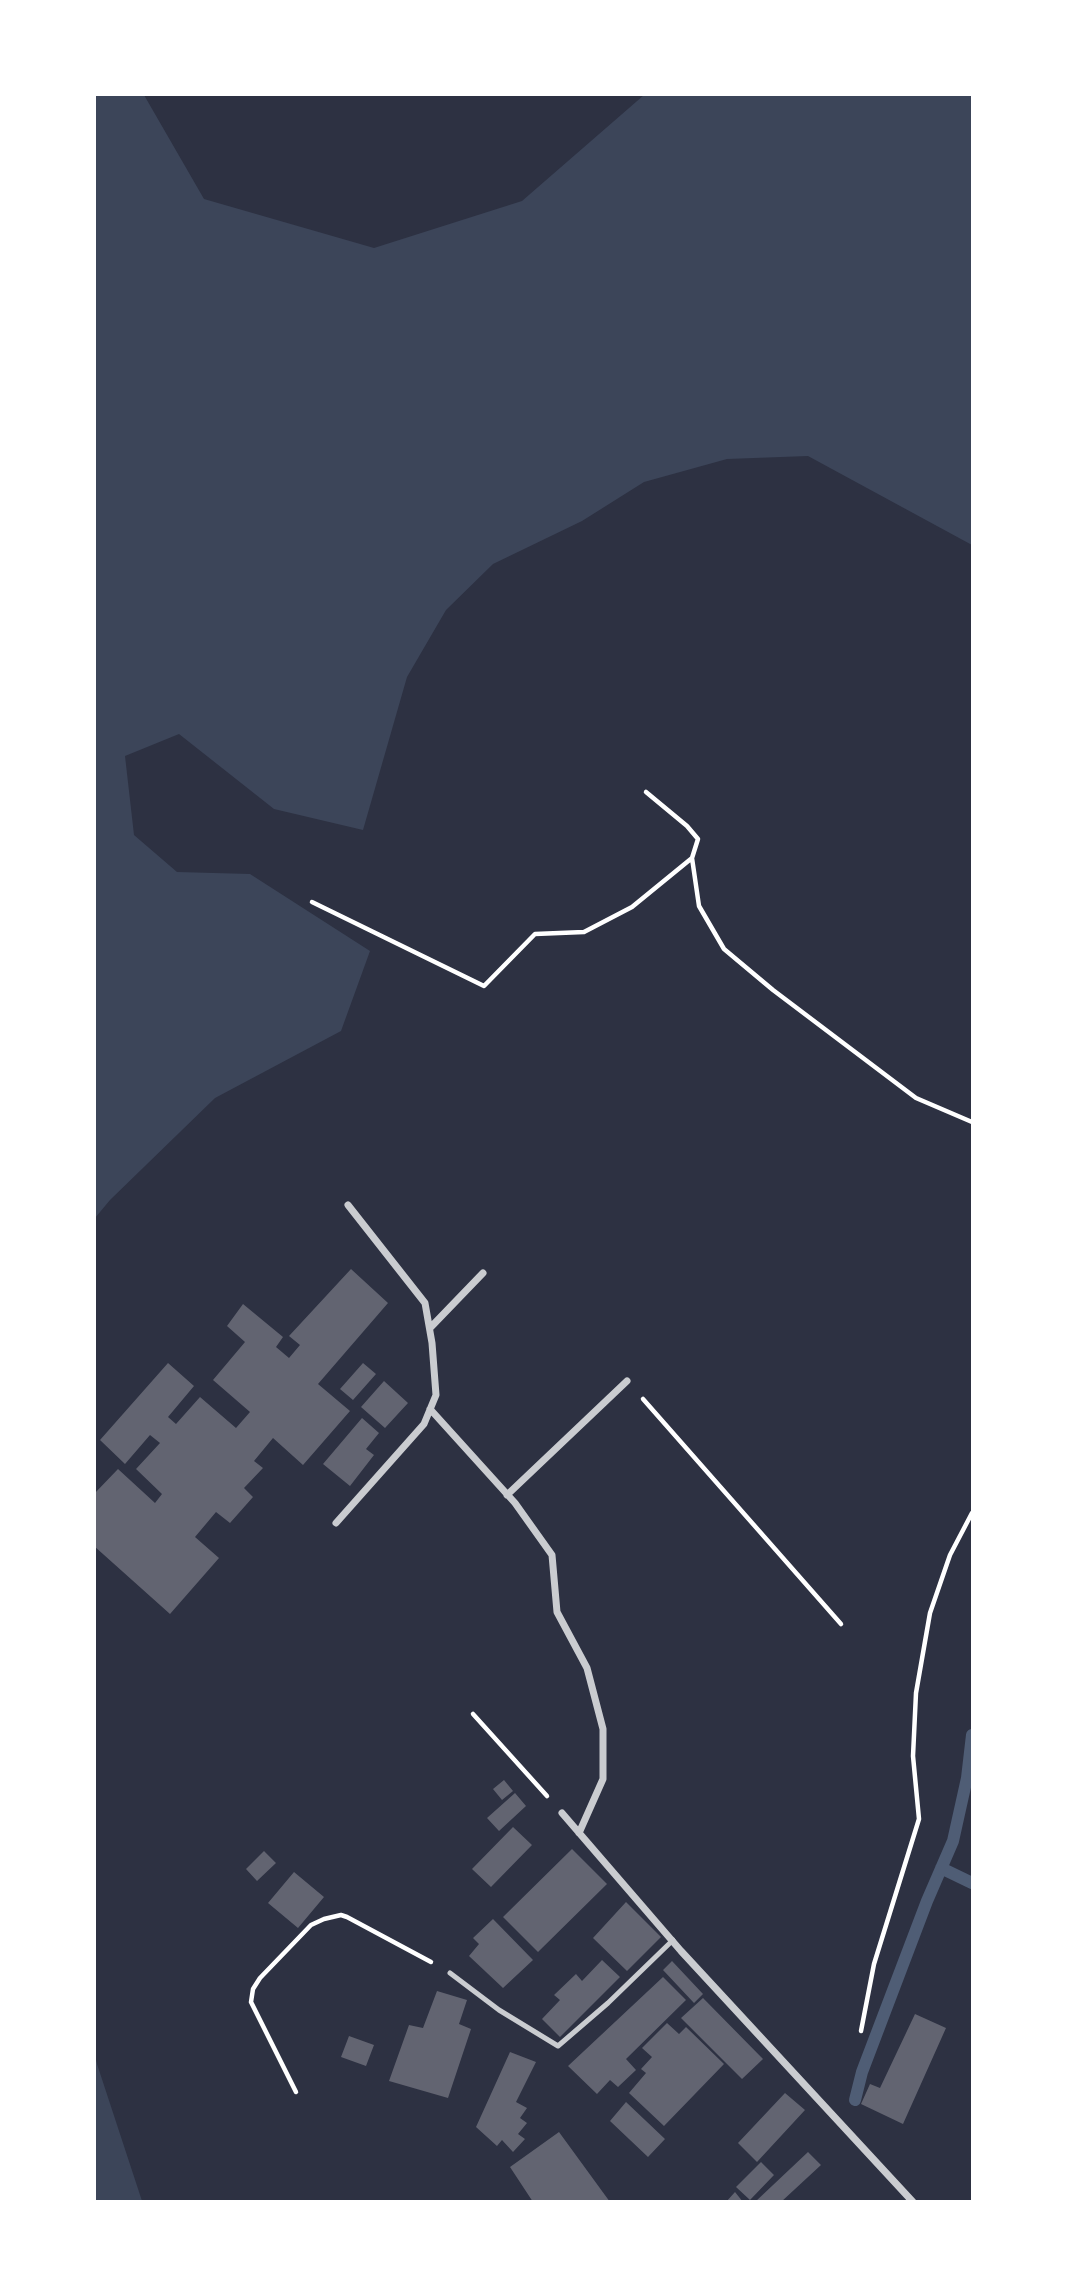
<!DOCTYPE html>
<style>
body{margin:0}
#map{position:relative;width:1067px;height:2296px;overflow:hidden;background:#2d3142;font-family:"Public Sans",sans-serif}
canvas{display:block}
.frame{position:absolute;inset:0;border:96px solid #fff;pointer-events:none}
</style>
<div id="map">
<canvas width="1067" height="2296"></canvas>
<div class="frame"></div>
</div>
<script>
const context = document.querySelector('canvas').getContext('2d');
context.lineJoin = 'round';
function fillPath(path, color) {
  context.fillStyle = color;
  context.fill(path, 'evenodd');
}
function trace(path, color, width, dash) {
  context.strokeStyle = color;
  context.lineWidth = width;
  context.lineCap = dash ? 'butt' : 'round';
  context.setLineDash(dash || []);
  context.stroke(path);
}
const green = new Path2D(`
 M95,94L144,95L204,199L374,248L522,201L644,95H972V545L808,456L727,459L644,482L582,521L493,564L446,610L407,677L363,830L274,809L179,734L125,756L134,835L177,872L250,874L370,951L341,1031L215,1098L110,1200L95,1218Z
 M95,2055L97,2064L142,2201H95Z`);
const stream = new Path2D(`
 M941,1868L972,1883
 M855,2100L862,2072L927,1901L953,1841L967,1778L972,1735`);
const building = new Path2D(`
 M351,1269L388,1303L318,1384L350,1411L303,1465L273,1438L254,1461L263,1468L244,1488L253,1497L230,1523L216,1512L195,1537L219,1558L170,1614L94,1546V1494L118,1469L155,1503L162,1494L136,1469L160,1443L150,1435L125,1464L100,1440L168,1363L194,1386L168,1417L176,1424L200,1397L236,1428L250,1412L213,1380L245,1342L227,1326L243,1304L283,1337L276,1347L289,1358L300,1345L289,1336Z
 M363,1363L376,1374L353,1400L340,1389Z
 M384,1381L408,1403L385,1428L361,1407Z
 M362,1418L379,1433L366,1449L374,1455L350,1486L323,1464Z
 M504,1780L513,1791L502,1800L493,1789Z
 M515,1793L526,1806L499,1831L487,1818Z
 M513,1827L532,1845L491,1887L472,1869Z
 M572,1849L607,1884L538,1952L503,1917Z
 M264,1851L276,1863L257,1881L246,1869Z
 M294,1872L324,1897L298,1928L268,1903Z
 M626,1902L661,1937L627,1971L593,1938Z
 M493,1919L533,1960L503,1988L469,1956L479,1944L473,1938Z
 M602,1960L620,1977L560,2037L542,2019L560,2000L554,1995L576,1974L582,1981Z
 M672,1961L703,1994L694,2003L663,1970Z
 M663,1977L686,2000L626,2059L636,2070L618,2087L610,2080L597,2094L568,2066Z
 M437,1991L467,2000L459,2024L471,2029L448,2098L389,2081L409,2025L423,2028Z
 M703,1998L763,2059L742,2079L681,2018Z
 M915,2014L946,2028L903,2124L861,2104L870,2084L880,2088Z
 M667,2023L679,2034L686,2027L724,2064L664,2126L629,2093L646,2073L641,2069L652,2057L642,2048Z
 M349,2036L374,2045L366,2066L341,2057Z
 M510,2052L536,2062L516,2102L527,2108L520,2118L527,2123L518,2134L525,2139L513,2152L502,2140L497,2146L476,2127Z
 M785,2093L805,2110L757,2162L738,2143Z
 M626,2102L665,2139L648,2157L610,2121Z
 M559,2132L610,2202H533L510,2167Z
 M808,2152L821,2165L781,2202H755Z
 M761,2162L774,2175L750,2200L736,2187Z
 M735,2192L743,2202H726Z`);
const path = new Path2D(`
 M692,858L699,906L724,949L773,990L916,1098L972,1122
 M312,902L484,986L535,934L584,932L632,907L692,858L698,839L687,826L646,792
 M643,1399L841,1624
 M473,1714L547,1796
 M861,2031L874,1964L919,1819L913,1756L916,1693L930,1613L950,1555L972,1513
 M296,2092L251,2002L253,1989L260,1978L311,1925L324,1919L341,1915L347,1917L431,1962`);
const service = new Path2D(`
 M450,1973L499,2010L558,2046L608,2003L673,1940`);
const minor = new Path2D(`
 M430,1328L483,1273
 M430,1409L515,1503L552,1555L557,1612L587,1668L603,1729V1779L579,1833
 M507,1495L627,1381
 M336,1523L424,1424L436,1395L432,1343L425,1303L348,1205
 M562,1813L681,1951L913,2202`);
fillPath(green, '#3c4559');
trace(stream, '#4f5d75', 12);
fillPath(building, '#626471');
trace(path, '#fff', 4.5);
trace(service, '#caccd0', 5);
trace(minor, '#caccd0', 7);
</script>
